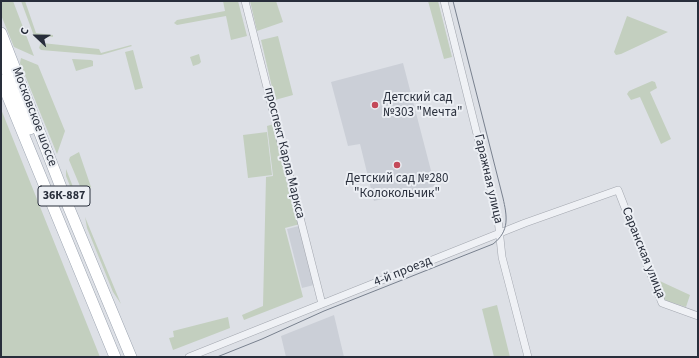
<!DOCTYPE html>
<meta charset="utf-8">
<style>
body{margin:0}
#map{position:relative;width:699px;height:358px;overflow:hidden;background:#dde0e6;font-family:"Source Sans 3",sans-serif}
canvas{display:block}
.frame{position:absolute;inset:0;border:2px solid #282e3b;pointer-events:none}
.north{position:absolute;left:16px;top:16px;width:40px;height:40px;-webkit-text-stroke:3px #eceff4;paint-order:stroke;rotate:292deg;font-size:11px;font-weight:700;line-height:16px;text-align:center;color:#282e3b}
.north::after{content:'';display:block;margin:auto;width:14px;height:18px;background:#282e3b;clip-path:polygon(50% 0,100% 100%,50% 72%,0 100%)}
</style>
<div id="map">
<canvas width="699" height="358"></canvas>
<div class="frame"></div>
<div class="north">С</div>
</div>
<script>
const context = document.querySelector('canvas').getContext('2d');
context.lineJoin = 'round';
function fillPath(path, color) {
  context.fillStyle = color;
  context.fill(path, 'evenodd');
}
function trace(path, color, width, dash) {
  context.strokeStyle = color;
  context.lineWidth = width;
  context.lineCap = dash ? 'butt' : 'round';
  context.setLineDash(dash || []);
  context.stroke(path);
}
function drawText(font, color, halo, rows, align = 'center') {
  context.font = font + ' "Source Sans 3",sans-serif';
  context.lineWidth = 4;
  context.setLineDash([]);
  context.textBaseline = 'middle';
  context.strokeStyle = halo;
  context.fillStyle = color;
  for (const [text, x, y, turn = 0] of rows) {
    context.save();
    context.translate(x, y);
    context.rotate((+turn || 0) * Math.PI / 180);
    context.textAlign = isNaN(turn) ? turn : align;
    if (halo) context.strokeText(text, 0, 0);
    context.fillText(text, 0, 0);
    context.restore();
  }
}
const built = new Path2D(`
 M403,63L435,186L374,201L360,144L348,146L331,82Z
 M299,226L314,285L302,288L287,229Z
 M334,315L344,357H286L281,336Z`);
const green = new Path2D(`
 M1,1H13L34,56L14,47L1,15Z
 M21,1H25L36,33L53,35V37L34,36Z
 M223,1H238L247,36L231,40L226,16L177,25L174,23L177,20L225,11Z
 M250,1H276L283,22L257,31Z
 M428,1H438L452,57L444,59Z
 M627,16L668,32L621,54L616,55L614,52Z
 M278,36L293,95L275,100L261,40Z
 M42,43L99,49L101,53L131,45L132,46L101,55L41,50L39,48L40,45Z
 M133,50L143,88L135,90L125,52Z
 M199,54L201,62L199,64L193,66L190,57Z
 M21,58L38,65L65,131L57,154L20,63Z
 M72,59L91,60L93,61V66L76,71Z
 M652,81L655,82L657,88L650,92L671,139L661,144L640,97L631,100L627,94L629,91Z
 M1,109L100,357H1Z
 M274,124L300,224L285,228L303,297L244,320L242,315L263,306L266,177L273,176L267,126Z
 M267,132L272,175L248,178L243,135Z
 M79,152L91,187L90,189L82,191L69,160L70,157Z
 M66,169L77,197L74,196L66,176Z
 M85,217L121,304L113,292L87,228Z
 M657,281H660L664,283L690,295L686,307L664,300Z
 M497,305L510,357H494L482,309Z
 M228,317L230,328L173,350L169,338L174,337L173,331Z`);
const minor = new Path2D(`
 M245,1L322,304
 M444,1L498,219L502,257L528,357
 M189,357L525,223L618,190L662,303L698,316`);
const primary = new Path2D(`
 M1,33L69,208L131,357
 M1,56L30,129
 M1,80L115,357`);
const tram = new Path2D(`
 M217,357L262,339L324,311L493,244C510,231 507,216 503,198L453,1`);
const markers = [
 [375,105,4,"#c44959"],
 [397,165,4,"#c44959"]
];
const shields = [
 [64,196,52]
];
const shieldNames = [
 ["36К-887",64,196]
];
const poiNames = [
 ["Детский сад",383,98],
 ["№303 \"Мечта\"",383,113],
 ["Детский сад №280",397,179,"center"],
 ["\"Колокольчик\"",397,194,"center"]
];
const streetNames = [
 ["Московское шоссе",34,117,69],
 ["проспект Карла Маркса",284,153,76],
 ["Гаражная улица",488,179,77],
 ["Саранская улица",643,253,68],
 ["4-й проезд",403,272,-22]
];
fillPath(built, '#cbcfd7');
fillPath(green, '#c3cfbf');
trace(minor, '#a3a7af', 8);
trace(primary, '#9da5b1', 12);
trace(minor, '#eff1f5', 7);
trace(primary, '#fff', 11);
trace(tram, '#78808e', 1);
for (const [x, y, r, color] of markers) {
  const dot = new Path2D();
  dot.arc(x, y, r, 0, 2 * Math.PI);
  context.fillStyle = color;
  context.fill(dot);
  trace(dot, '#eceff4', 1.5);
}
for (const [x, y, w] of shields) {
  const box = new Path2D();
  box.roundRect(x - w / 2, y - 10, w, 20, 3);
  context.fillStyle = '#eceff4';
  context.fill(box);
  trace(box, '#282e3b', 1);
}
drawText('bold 12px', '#282e3b', null, shieldNames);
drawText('13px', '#282e3b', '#eceff4', poiNames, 'left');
drawText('13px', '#282e3b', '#eceff4', streetNames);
</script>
